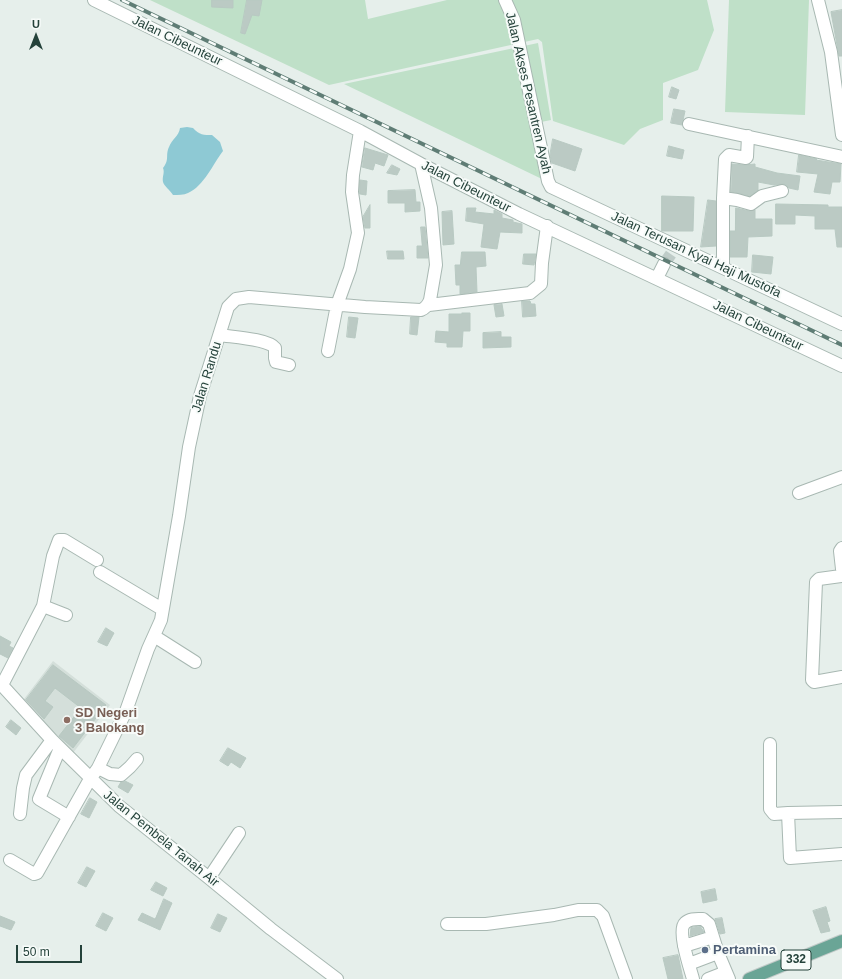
<!DOCTYPE html>
<style>
body{margin:0}
#map{position:relative;width:842px;height:979px;overflow:hidden;background:#e6efeb;font-family:Helvetica,sans-serif}
canvas{display:block}
.north{position:absolute;left:16px;top:16px;width:40px;height:40px;-webkit-text-stroke:3px #f7fbf9;paint-order:stroke;rotate:0deg;font-size:11px;font-weight:700;line-height:16px;text-align:center;color:#24423a}
.north::after{content:'';display:block;margin:auto;width:14px;height:18px;background:#24423a;clip-path:polygon(50% 0,100% 100%,50% 72%,0 100%)}
.scale{position:absolute;left:16px;top:945px;width:66px;height:18px;box-sizing:border-box;border:2px solid #24423a;border-top:0;padding-left:5px;font-size:12px;line-height:14px;white-space:nowrap;color:#24423a;-webkit-text-stroke:3px #f7fbf9;paint-order:stroke}
</style>
<div id="map">
<canvas width="842" height="979"></canvas>
<div class="north">U</div>
<div class="scale">50 m</div>
</div>
<script>
const context = document.querySelector('canvas').getContext('2d');
context.lineJoin = 'round';
function fillPath(path, color) {
  context.fillStyle = color;
  context.fill(path, 'evenodd');
}
function trace(path, color, width, dash) {
  context.strokeStyle = color;
  context.lineWidth = width;
  context.lineCap = dash ? 'butt' : 'round';
  context.setLineDash(dash || []);
  context.stroke(path);
}
function drawText(font, color, halo, rows, align = 'center') {
  context.font = font + ' Helvetica,sans-serif';
  context.lineWidth = 4;
  context.setLineDash([]);
  context.textBaseline = 'middle';
  context.strokeStyle = halo;
  context.fillStyle = color;
  for (const [text, x, y, turn = 0] of rows) {
    context.save();
    context.translate(x, y);
    context.rotate((+turn || 0) * Math.PI / 180);
    context.textAlign = isNaN(turn) ? turn : align;
    if (halo) context.strokeText(text, 0, 0);
    context.fillText(text, 0, 0);
    context.restore();
  }
}
const built = new Path2D(`
 M53,661L110,705L73,753L21,703Z`);
const green = new Path2D(`
 M150,0H365L368,19L447,0H707L714,30L698,70L663,83V120L640,129L624,145L553,121L542,42L538,39L329,85Z
 M729,0H809L805,115L725,112Z
 M538,43L551,120L536,123L544,180L344,84Z`);
const water = new Path2D(`
 M187,127L193,128C199,135 204,135 212,135L220,142L223,151C213,164 204,186 188,193C184,195 178,195 173,195C170,190 164,186 163,182C162,176 165,173 163,168C170,159 165,156 169,147C172,139 179,136 180,128Z`);
const building = new Path2D(`
 M212,0H233V8L212,7Z
 M247,0H262L259,16L252,15L245,34L241,33Z
 M842,10V56H839L831,12Z
 M672,87L679,90L676,99L669,97Z
 M674,109L685,111L682,125L671,123Z
 M553,139L582,149L575,171L552,163L550,155Z
 M669,146L684,150L682,159L667,156Z
 M365,148L388,155L384,166L375,163L373,170L362,167Z
 M799,155L817,159L816,160L841,164L840,182H832L830,194L814,192L818,174L797,172Z
 M732,164L745,165L755,164V167L777,173L800,176L798,190L789,188L784,184L774,185L758,182V190L750,196L731,192Z
 M392,165L400,169L397,175L387,173Z
 M360,180L367,181L366,195L360,194Z
 M415,190L416,202H420V211L405,212V203H388V191Z
 M662,196L694,197L693,231H662Z
 M708,200L716,201V246L701,247Z
 M776,204L828,205V207H842V247H837L835,229H815V216L795,215V224H776Z
 M370,205V228H365L363,217Z
 M467,208H476L475,212L494,214V210L502,214V218L513,220V222L522,224V233L500,232L497,249L481,247L484,224L466,221Z
 M736,208L749,211L755,210V219H772V236L748,237L747,257H730V231H735Z
 M452,211L454,244L443,245L442,212Z
 M421,227H425L428,258H417V246H422Z
 M387,251H403L404,259H388Z
 M462,252H485L486,266L476,267L477,292L460,294V285H456L455,265H460Z
 M524,254H536L534,265L523,264Z
 M753,255L773,257L771,274L752,272Z
 M522,301H530L531,304H535L536,316L523,317Z
 M502,304L504,316L496,317L494,305Z
 M462,313H470V331H463L462,347H447V343L435,342L436,331L449,332V314H462Z
 M349,317L358,318L355,338L347,337Z
 M411,317H419L417,335L410,334Z
 M501,332V337H511V347L483,348V333Z
 M106,628L114,633L107,646L98,642Z
 M0,636L11,642L9,646L13,648L8,658L0,654Z
 M53,665L106,705L73,748L59,736L81,708L55,688L45,701L53,707L44,719L26,700Z
 M11,720L21,728L16,735L6,727Z
 M228,748L246,758L240,768L231,762L228,766L220,761Z
 M125,781L133,785L128,793L118,787L121,782Z
 M90,798L97,802L89,818L81,814Z
 M87,867L95,871L86,887L78,883Z
 M156,882L167,888L163,896L151,890Z
 M715,889L717,900L703,903L701,892Z
 M164,899L172,903L160,930L138,920L142,913L155,919Z
 M826,907L830,921L827,922L830,931L821,933L813,911Z
 M103,913L113,918L106,931L96,926Z
 M218,914L227,918L220,932L211,928Z
 M0,916L15,922L11,930L0,926Z
 M722,918L725,933L720,934L715,919Z
 M700,926L704,932L690,936L691,928Z
 M678,955L683,979H668L663,958Z`);
const minorTunnel = new Path2D(`
 M664,264L671,254`);
const minor = new Path2D(`
 M94,0L360,131L421,164L519,214L842,366
 M505,0L514,20L548,181L551,187L842,324
 M818,0L831,52L842,135
 M689,124L842,157
 M723,198L737,200L751,204L762,196L782,191
 M723,267V198L725,159L729,155L746,158L747,157L748,136
 M657,278L664,264
 M429,305L530,293L541,284L542,263L547,226
 M220,335C232,337 268,339 275,348V358L276,362L289,365
 M328,351L337,305L350,269L358,233L352,192L353,175L360,131
 M799,493L842,477
 M842,548L840,551L842,569
 M100,572L162,609
 M842,575L841,576L819,579L816,582L812,680L814,682L842,677
 M43,606L53,556L59,540H64L97,560
 M154,636L195,662
 M0,683L52,740L119,806L209,878L271,929L337,979
 M2,685L43,606L66,615
 M770,744V809L774,814L788,813
 M60,748L39,799L69,817
 M98,768L110,774L121,775L130,767L137,759
 M842,812L788,813L790,858L842,854
 M20,814L23,788L26,775L52,740
 M10,860L34,874L37,873L90,779L98,768L126,711L148,649L161,620L179,516L189,447L200,396L228,307L236,299L249,297L365,307L421,310C426,308 428,305 430,300L436,265L431,208L421,164
 M209,878L239,833
 M447,924H486L554,915L578,910H597L603,916L626,979
 M684,946L713,937
 M689,964L718,953
 M693,979C690,968 677,930 685,923C690,918 697,919 703,919L709,924L718,953L729,979
 M708,979L726,972`);
const major = new Path2D(`
 M749,979L842,941`);
const rail = new Path2D(`
 M122,0L842,345`);
const markers = [
 [67,720,4,"#8d6e63"],
 [705,950,4,"#5c6f8a"]
];
const shields = [
 [796,960,30]
];
const shieldNames = [
 ["332",796,960]
];
const streetNames = [
 ["Jalan Cibeunteur",177,41,26],
 ["Jalan Akses Pesantren Ayah",528,93,77],
 ["Jalan Cibeunteur",466,187,27],
 ["Jalan Terusan Kyai Haji Mustofa",696,255,25],
 ["Jalan Cibeunteur",758,326,26],
 ["Jalan Randu",207,377,-73],
 ["Jalan Pembela Tanah Air",161,839,39]
];
const educationNames = [
 ["SD Negeri",75,713],
 ["3 Balokang",75,728]
];
const serviceNames = [
 ["Pertamina",713,950]
];
fillPath(built, '#d4dfda');
fillPath(green, '#bfe0c8');
fillPath(water, '#8ec9d4');
fillPath(building, '#bbcac4');
trace(building, '#b8c9c2', 1);
trace(minorTunnel, '#bfccc8', 12, [12, 6]);
trace(minor, '#a8b8b2', 14);
trace(major, '#c2cac8', 14);
trace(minor, '#fff', 12);
trace(major, '#6aa596', 12);
trace(rail, '#5f7d75', 4);
trace(rail, '#f7fbf9', 2.5, [8]);
for (const [x, y, r, color] of markers) {
  const dot = new Path2D();
  dot.arc(x, y, r, 0, 2 * Math.PI);
  context.fillStyle = color;
  context.fill(dot);
  trace(dot, '#f7fbf9', 1.5);
}
for (const [x, y, w] of shields) {
  const box = new Path2D();
  box.roundRect(x - w / 2, y - 10, w, 20, 3);
  context.fillStyle = '#f7fbf9';
  context.fill(box);
  trace(box, '#24423a', 1);
}
drawText('bold 12px', '#24423a', null, shieldNames);
drawText('13px', '#24423a', '#f7fbf9', streetNames);
drawText('bold 13px', '#785e54', '#f7fbf9', educationNames, 'left');
drawText('bold 13px', '#4e5e75', '#f7fbf9', serviceNames, 'left');
</script>
